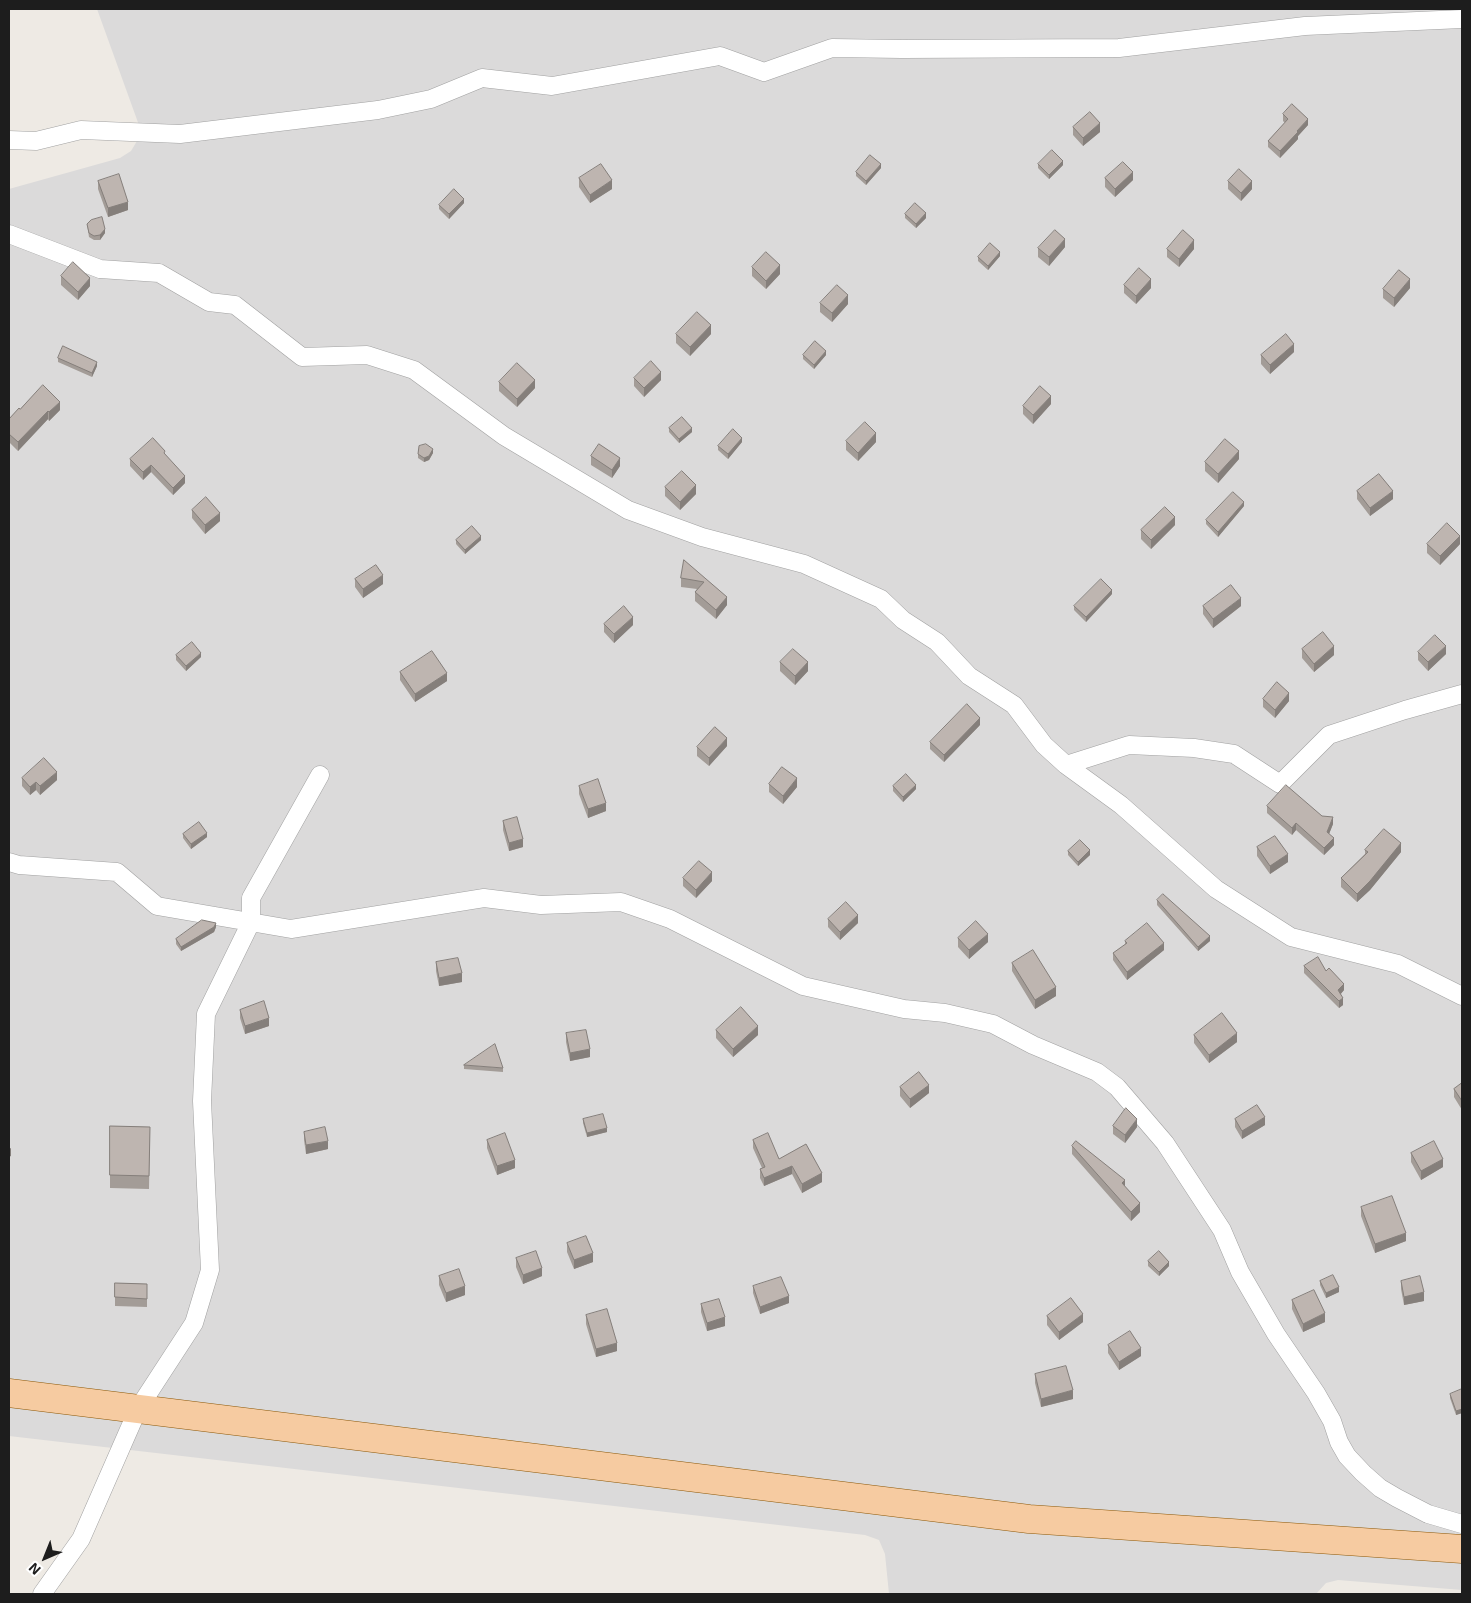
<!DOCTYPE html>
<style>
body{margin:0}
#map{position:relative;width:1471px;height:1603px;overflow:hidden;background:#eeeae4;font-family:"Exo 2",sans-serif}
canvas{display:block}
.frame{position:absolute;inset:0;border:10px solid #1d1d1d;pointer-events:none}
.north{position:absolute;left:20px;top:1533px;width:50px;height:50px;-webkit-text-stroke:4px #fff;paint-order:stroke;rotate:224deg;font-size:14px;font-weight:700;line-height:20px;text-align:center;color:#1d1d1d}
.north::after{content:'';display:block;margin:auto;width:18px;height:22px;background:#1d1d1d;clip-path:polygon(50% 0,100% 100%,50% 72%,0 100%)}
</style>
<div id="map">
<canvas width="1471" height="1603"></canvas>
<div class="frame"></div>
<div class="north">N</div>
</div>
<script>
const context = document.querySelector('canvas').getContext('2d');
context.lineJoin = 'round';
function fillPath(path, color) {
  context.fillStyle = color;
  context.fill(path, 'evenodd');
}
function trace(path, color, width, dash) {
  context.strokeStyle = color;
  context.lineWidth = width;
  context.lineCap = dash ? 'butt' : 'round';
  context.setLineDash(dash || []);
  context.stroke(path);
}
const residential = new Path2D(`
 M97,9H1462V1590L1338,1580L1326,1583L1316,1594H889L885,1554L879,1540L865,1535L9,1436V189L120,158L131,151L137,141L140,128Z`);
const street = new Path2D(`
 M9,140L36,141L81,130L180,134L378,110L431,99L482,78L552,86L720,56L764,72L832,48L902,49L1119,48L1305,26L1462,19
 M9,234L100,269L159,273L209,302L235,305L302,357L367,355L414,370L504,436L628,510L702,537L804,564L881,599L903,620L937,642L969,676L1014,705L1044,745L1066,765L1121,805L1216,889L1291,937L1398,964L1462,996
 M1066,765L1129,745L1194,748L1234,754L1280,784L1329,735L1405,710L1462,694
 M9,862L19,865L117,872L157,906L291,929L484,898L541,905L621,902L670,919L803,986L904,1009L945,1013L993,1024L1033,1045L1097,1072L1117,1087L1165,1143L1222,1230L1240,1272L1276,1334L1316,1393L1332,1421L1339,1442L1347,1456L1363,1473L1380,1488L1397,1498L1428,1514L1462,1524
 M42,1594L81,1539L138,1409L194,1323L210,1270L202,1101L206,1014L251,922V898L320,775`);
const primary = new Path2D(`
 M9,1393L1029,1519L1462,1549`);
const wall = new Path2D(`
 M1283,114L1308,125L1298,136V139L1280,158L1268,147V141L1285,123L1283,121Z
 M1073,127L1100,132L1083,146L1073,135Z
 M1038,164L1063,165L1049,179L1038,168Z
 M881,168L866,185L856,176V172Z
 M579,178L612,189L590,203L579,187Z
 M1105,178L1133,180L1115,197L1105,187Z
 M98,181L128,210L108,217L98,189Z
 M1228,181L1252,189L1241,201L1228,189Z
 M464,203L449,219L439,209V205Z
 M905,214L926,218L916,228L905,218Z
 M87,224L105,233L100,240H94L89,237Z
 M1065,247L1049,266L1038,257V248Z
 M1167,249H1194L1179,267L1167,257Z
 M1000,256L988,270L978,261V257Z
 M752,267L780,274L766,289L752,276Z
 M61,276L90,286L78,300L61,285Z
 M1124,285L1151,288L1136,304L1124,293Z
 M1410,288L1394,307L1383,298V289Z
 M820,303L848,304L832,322L820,312Z
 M676,334H711L690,356L676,343Z
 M1294,352L1270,374L1261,364V355Z
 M803,355H826L814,369L803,359Z
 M58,358L97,366L92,377L58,362Z
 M634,378L661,380L644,397L634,386Z
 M499,382L535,388L517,407L499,391Z
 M1051,404L1033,424L1023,414V406Z
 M20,409L60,410L49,421L48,419L18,451L9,442V419Z
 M669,428L692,432L679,443L669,432Z
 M846,441L876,442L858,461L846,450Z
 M742,442L728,459L718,450V446Z
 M433,453L429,460L424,462L418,458V454Z
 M165,455L185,483L173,495L151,472L143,480L130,466V459Z
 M591,456L620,466L612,478L591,465Z
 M1239,459L1218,483L1205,471V462Z
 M665,487L696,494L680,510L665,496Z
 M1357,491L1393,499L1370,516L1357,499Z
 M1244,506L1218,537L1206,524V520Z
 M192,510L220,521L205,534L192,518Z
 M1175,525L1151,549L1141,539V530Z
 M456,540H481L465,554L456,544Z
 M1427,544H1460L1440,565L1427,553Z
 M684,560L727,605L716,619L695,601V592L697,589L681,587V578Z
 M355,579L383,584L363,598L355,587Z
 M1112,594L1086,622L1074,610V606Z
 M1203,606H1241L1213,628L1203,614Z
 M604,624L633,625L614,643L604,632Z
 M1302,649L1334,655L1314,672L1302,658Z
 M1418,652L1446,654L1428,671L1418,660Z
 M176,655L201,657L186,671L176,660Z
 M780,662L808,671L795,685L780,671Z
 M400,672L447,681L415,702L400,680Z
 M1263,699L1289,701L1275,718L1263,707Z
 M980,725L944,762L930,749V742Z
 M727,746L709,766L697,756V747Z
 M22,778L57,780L40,795L36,790L30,795L22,786Z
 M769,784L797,787L783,804L769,792Z
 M579,786L606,811L588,818L579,794Z
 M893,786L916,789L903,802L893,791Z
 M1267,806L1322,816L1333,824L1329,834L1334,845L1324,855L1296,830L1292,835L1267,813Z
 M503,821L523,847L509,851L503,830Z
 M183,834L207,837L191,849L183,838Z
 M1257,847L1288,862L1270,874L1257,856Z
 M1365,850L1401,852L1370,890L1357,902L1341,887V878L1365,854Z
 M1068,851L1090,855L1078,866L1068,855Z
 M683,878L712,881L696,898L683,886Z
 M1157,900L1210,941L1198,951L1157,905Z
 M828,919L858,923L840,940L828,927Z
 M216,927L214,932L181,951L176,944V939Z
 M958,938L988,942L969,959L958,947Z
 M1125,941L1164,950L1127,980L1113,960V953L1125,945Z
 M436,962L462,982L439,986L436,971Z
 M1012,963L1056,996L1035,1009L1012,971Z
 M1304,966L1326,971L1344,990L1340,995L1343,1005L1339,1008L1304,973Z
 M240,1010L269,1026L245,1034L240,1018Z
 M716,1030L758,1035L733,1057L716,1038Z
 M566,1033L590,1057L570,1061L566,1042Z
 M1194,1035L1237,1042L1209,1063L1194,1043Z
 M464,1065L503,1068V1072L464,1069Z
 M1462,1083V1110L1454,1097V1089Z
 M900,1087L929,1093L910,1108L900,1096Z
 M583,1119L607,1132L587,1137L583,1123Z
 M1235,1119L1265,1125L1242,1139L1235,1127Z
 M110,1126L150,1127L149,1189L110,1188Z
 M1113,1126L1137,1127L1125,1143L1113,1134Z
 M304,1132L328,1149L306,1154L304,1140Z
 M487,1140L515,1168L497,1175L487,1148Z
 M753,1140L779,1159L822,1182L802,1193L792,1174L764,1186L760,1178V1169L762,1168L753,1148Z
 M1072,1146L1125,1187L1140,1212L1131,1221L1072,1154Z
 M1411,1153L1443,1167L1421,1180L1411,1162Z
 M1361,1207L1406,1241L1375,1253L1361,1216Z
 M567,1243L593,1262L574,1269L567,1252Z
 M516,1258L542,1276L523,1284L516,1267Z
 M1148,1261L1169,1266L1159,1276L1148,1266Z
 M439,1276L465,1295L446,1302L439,1285Z
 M1320,1281L1339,1292L1326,1298L1320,1285Z
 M1401,1281L1424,1301L1404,1305L1401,1289Z
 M115,1283L147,1284V1307L115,1306Z
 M753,1286L789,1303L760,1314L753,1293Z
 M1292,1300L1325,1322L1303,1332L1292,1309Z
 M701,1304L725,1326L707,1331L701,1312Z
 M586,1315L617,1351L596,1357L586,1324Z
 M1047,1316L1083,1322L1059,1340L1047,1325Z
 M1108,1345L1141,1356L1119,1370L1108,1353Z
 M1035,1374L1073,1399L1041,1407L1035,1383Z
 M1450,1394L1462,1413L1456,1415L1450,1398Z`);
const shadedWall = new Path2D(`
 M1308,119V125L1298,136V139L1280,158V151Z
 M1100,123V132L1083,146V138Z
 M1063,161V165L1049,179V175Z
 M881,164V168L866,185V181Z
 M1133,172V180L1115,197V189Z
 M612,180V189L590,203V195Z
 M1252,181V189L1241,201V193Z
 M464,199V203L449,219V214Z
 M128,202V210L108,217V208Z
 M926,213V218L916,228V224Z
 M105,229V233L100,240V235Z
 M1065,239V247L1049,266V257Z
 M1194,240V249L1179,267V259Z
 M1000,252V256L988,270V266Z
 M780,265V274L766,289V281Z
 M90,278V286L78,300V292Z
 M1151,279V288L1136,304V296Z
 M1410,279V288L1394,307V298Z
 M848,295V304L832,322V313Z
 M711,325V334L690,356V347Z
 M1294,344V352L1270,374V365Z
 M826,351V355L814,369V365Z
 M97,362V366L92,377V373Z
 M661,372V380L644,397V388Z
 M535,380V388L517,407V399Z
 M1051,396V404L1033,424V415Z
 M60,402V410L49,421V412Z
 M48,411V419L18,451V442Z
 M692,428V432L679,443V439Z
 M876,433V442L858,461V453Z
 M742,438V442L728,459V454Z
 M433,449V453L429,460L424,462V458Z
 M1239,451V459L1218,483V474Z
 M620,458V466L612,478V470Z
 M151,465V472L143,480V472Z
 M185,476V483L173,495V488Z
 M696,485V494L680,510V502Z
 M1393,491V499L1370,516V508Z
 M1244,502V506L1218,537V532Z
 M220,513V521L205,534V525Z
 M1175,517V525L1151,549V540Z
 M481,536V540L465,554V550Z
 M1460,536V544L1440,565V556Z
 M383,575V584L363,598V589Z
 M1112,590V594L1086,622V617Z
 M727,597V605L716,619V610Z
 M1241,598V606L1213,628V619Z
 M633,617V625L614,643V634Z
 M1334,646V655L1314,672V664Z
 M1446,646V654L1428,671V662Z
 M201,653V657L186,671V666Z
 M808,662V671L795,685V676Z
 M447,673V681L415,702V694Z
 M1289,693V701L1275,718V710Z
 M980,718V725L944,762V755Z
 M727,738V746L709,766V758Z
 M57,772V780L40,795V786Z
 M797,778V787L783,804V796Z
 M36,782V790L30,795V787Z
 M916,785V789L903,802V797Z
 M606,803V811L588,818V809Z
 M1333,817V824L1327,839V832Z
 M1296,823V830L1292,835V828Z
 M207,833V837L191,849V844Z
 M1334,838V845L1324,855V848Z
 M523,839V847L509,851V843Z
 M1401,843V852L1370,890L1357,902V894Z
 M1090,850V855L1078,866V862Z
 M1288,854V862L1270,874V866Z
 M712,872V881L696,898V890Z
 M858,915V923L840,940V932Z
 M216,923V927L214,932L181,951V947Z
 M988,934V942L969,959V950Z
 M1210,936V941L1198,951V947Z
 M1164,943V950L1127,980V972Z
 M462,973V982L439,986V978Z
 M1344,984V990L1338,997V990Z
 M1056,987V996L1035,1009V1000Z
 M1343,998V1005L1339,1008V1001Z
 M269,1018V1026L245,1034V1026Z
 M758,1026V1035L733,1057V1049Z
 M1237,1033V1042L1209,1063V1055Z
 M590,1049V1057L570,1061V1053Z
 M929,1085V1093L910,1108V1099Z
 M1265,1117V1125L1242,1139V1131Z
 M1137,1119V1127L1125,1143V1135Z
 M607,1128V1132L587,1137V1133Z
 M328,1141V1149L306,1154V1145Z
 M11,1148V1156L9,1157V1149Z
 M1443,1159V1167L1421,1180V1171Z
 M515,1160V1168L497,1175V1166Z
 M792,1166V1174L764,1186V1178Z
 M822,1173V1182L802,1193V1184Z
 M1125,1180V1188L1122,1183Z
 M1140,1203V1212L1131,1221V1212Z
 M1406,1233V1241L1375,1253V1244Z
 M593,1253V1262L574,1269V1260Z
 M1169,1262V1266L1159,1276V1272Z
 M542,1268V1276L523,1284V1275Z
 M465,1286V1295L446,1302V1293Z
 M1339,1287V1292L1326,1298V1293Z
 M1424,1292V1301L1404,1305V1297Z
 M789,1296V1303L760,1314V1307Z
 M1325,1313V1322L1303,1332V1324Z
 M1083,1314V1322L1059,1340V1332Z
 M725,1317V1326L707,1331V1323Z
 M617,1343V1351L596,1357V1349Z
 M1141,1348V1356L1119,1370V1362Z
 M1073,1390V1399L1041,1407V1399Z
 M1462,1409V1413L1456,1415V1411Z`);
const building = new Path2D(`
 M1292,104L1308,119L1297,131L1298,132L1280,151L1268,141L1288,119L1283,114Z
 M1090,112L1100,123L1083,138L1073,127Z
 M1052,150L1063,161L1049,175L1038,164Z
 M870,155L881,164L866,181L856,172Z
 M1123,162L1133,172L1115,189L1105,178Z
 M601,164L612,180L590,195L579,178Z
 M1239,169L1252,181L1241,193L1228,181Z
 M119,174L128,202L108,208L98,181Z
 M454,189L464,199L449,214L439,205Z
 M915,203L926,213L916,224L905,214Z
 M102,217L105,229L100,235L94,236L89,233L87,224L91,220Z
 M1055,230L1065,239L1049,257L1038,248Z
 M1183,230L1194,240L1179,259L1167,249Z
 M990,243L1000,252L988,266L978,257Z
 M766,252L780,265L766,281L752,267Z
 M73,262L90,278L78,292L61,276Z
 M1139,268L1151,279L1136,296L1124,285Z
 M1399,270L1410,279L1394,298L1383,289Z
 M837,285L848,295L832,313L820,303Z
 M697,312L711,325L690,347L676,334Z
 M1286,334L1294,344L1270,365L1261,355Z
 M815,341L826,351L814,365L803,355Z
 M63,346L97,362L92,373L58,358Z
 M651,361L661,372L644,388L634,378Z
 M517,363L535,380L517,399L499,382Z
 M43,385L60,402L49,412L48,411L18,442L9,434V419L19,408L20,409Z
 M1040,386L1051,396L1033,415L1023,406Z
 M682,417L692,428L679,439L669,428Z
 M865,422L876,433L858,453L846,441Z
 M733,429L742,438L728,454L718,446Z
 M153,438L165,451L164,453L185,476L173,488L151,465L143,472L130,459Z
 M1225,439L1239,451L1218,474L1205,462Z
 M426,444L433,449L429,456L424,458L418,454L419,446Z
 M599,444L620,458L612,470L591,456Z
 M682,471L696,485L680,502L665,487Z
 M1379,474L1393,491L1370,508L1357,491Z
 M1233,492L1244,502L1218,532L1206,520Z
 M206,497L220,513L205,525L192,510Z
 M1165,507L1175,517L1151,540L1141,530Z
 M1447,523L1460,536L1440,556L1427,544Z
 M472,526L481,536L465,550L456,540Z
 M684,560L727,597L716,610L695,592L704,582L681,578Z
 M376,565L383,575L363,589L355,579Z
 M1101,579L1112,590L1086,617L1074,606Z
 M1231,585L1241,598L1213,619L1203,606Z
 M624,606L633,617L614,634L604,624Z
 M1323,632L1334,646L1314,664L1302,649Z
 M1435,635L1446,646L1428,662L1418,652Z
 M192,642L201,653L186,666L176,655Z
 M793,649L808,662L795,676L780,662Z
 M432,651L447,673L415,694L400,672Z
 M1277,682L1289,693L1275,710L1263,699Z
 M967,704L980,718L944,755L930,742Z
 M715,727L727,738L709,758L697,747Z
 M44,758L57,772L40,786L36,782L30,787L22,778Z
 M782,767L797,778L783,796L769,784Z
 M906,774L916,785L903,797L893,786Z
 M598,779L606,803L588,809L579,786Z
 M1286,785L1322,816L1333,817L1327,832L1334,838L1324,848L1296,823L1292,828L1267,806Z
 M517,817L523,839L509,843L503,821Z
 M199,822L207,833L191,844L183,834Z
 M1384,829L1401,843L1370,881L1357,894L1341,878L1368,852L1365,850Z
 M1275,836L1288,854L1270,866L1257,847Z
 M1080,840L1090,850L1078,862L1068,851Z
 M699,861L712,872L696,890L683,878Z
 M1163,894L1210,936L1198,947L1157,900Z
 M846,902L858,915L840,932L828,919Z
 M202,920L216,923L214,927L181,947L176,939Z
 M976,921L988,934L969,950L958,938Z
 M1147,923L1164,943L1127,972L1113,953L1127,943L1125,941Z
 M1033,950L1056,987L1035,1000L1012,963Z
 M1318,957L1326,971L1329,968L1344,984L1338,990L1343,998L1339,1001L1304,966Z
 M458,958L462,973L439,978L436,962Z
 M264,1001L269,1018L245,1026L240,1010Z
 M741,1007L758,1026L733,1049L716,1030Z
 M1222,1013L1237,1033L1209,1055L1194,1035Z
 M586,1030L590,1049L570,1053L566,1033Z
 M495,1044L503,1068L464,1065Z
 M919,1072L929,1085L910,1099L900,1087Z
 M1462,1083V1101L1454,1089Z
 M1257,1105L1265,1117L1242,1131L1235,1119Z
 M1126,1108L1137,1119L1125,1135L1113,1126Z
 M603,1114L607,1128L587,1133L583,1119Z
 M110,1126L150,1127L149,1176L110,1175Z
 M325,1127L328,1141L306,1145L304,1132Z
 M505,1133L515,1160L497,1166L487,1140Z
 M768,1133L779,1159L806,1144L822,1173L802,1184L792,1166L764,1178L760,1169L765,1167L753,1140Z
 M1076,1141L1125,1180L1122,1183L1140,1203L1131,1212L1072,1146Z
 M1434,1141L1443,1159L1421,1171L1411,1153Z
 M1392,1196L1406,1233L1375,1244L1361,1207Z
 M586,1236L593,1253L574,1260L567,1243Z
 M536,1251L542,1268L523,1275L516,1258Z
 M1159,1251L1169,1262L1159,1272L1148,1261Z
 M459,1269L465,1286L446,1293L439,1276Z
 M1333,1275L1339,1287L1326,1293L1320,1281Z
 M1420,1276L1424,1292L1404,1297L1401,1281Z
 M781,1277L789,1296L760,1307L753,1286Z
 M115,1283L147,1284V1299L115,1297Z
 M1314,1290L1325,1313L1303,1324L1292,1300Z
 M1071,1298L1083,1314L1059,1332L1047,1316Z
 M719,1299L725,1317L707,1323L701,1304Z
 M607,1309L617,1343L596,1349L586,1315Z
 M1130,1331L1141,1348L1119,1362L1108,1345Z
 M1066,1366L1073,1390L1041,1399L1035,1374Z
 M1462,1389V1409L1456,1411L1450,1394Z`);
fillPath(residential, '#dbdada');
trace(street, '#a1a1a1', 19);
trace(primary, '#8d5909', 29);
trace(street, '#fff', 18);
trace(primary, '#f6cba1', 28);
fillPath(wall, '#a39c97');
fillPath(shadedWall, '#857f7b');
fillPath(building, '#beb5b0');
trace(building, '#857f7b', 1);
</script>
